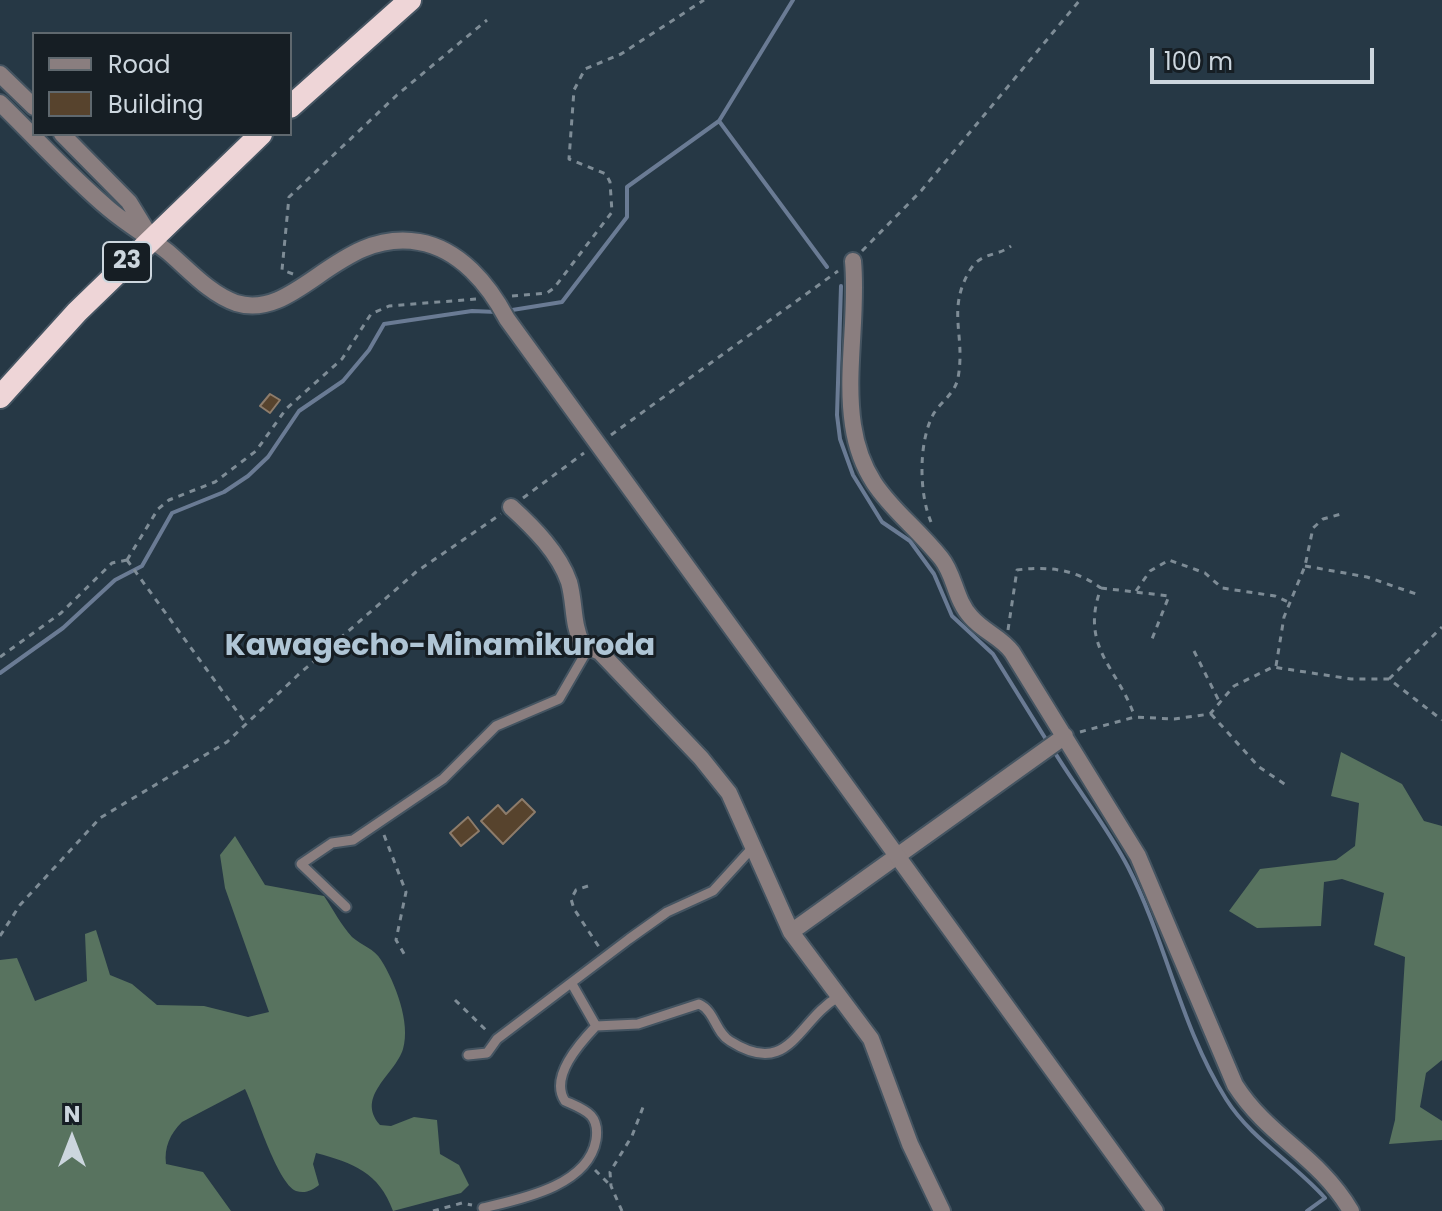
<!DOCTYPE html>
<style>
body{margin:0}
#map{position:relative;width:1442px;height:1211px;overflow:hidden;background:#263845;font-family:Poppins,sans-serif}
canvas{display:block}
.legend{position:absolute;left:32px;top:32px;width:260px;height:104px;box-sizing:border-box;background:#161e24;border:2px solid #5f686e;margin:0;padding:10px 14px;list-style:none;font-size:24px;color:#ccd6de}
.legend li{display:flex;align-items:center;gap:16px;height:40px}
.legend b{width:40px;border:2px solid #5f686e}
.north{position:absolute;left:32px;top:1099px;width:80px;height:80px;-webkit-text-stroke:6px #161e24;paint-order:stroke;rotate:0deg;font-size:22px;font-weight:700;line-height:32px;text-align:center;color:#ccd6de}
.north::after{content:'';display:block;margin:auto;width:28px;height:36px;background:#ccd6de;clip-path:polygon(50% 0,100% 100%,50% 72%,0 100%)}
.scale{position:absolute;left:1150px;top:48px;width:224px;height:36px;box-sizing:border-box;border:4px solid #ccd6de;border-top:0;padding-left:10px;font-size:24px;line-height:28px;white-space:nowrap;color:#ccd6de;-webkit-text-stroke:6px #161e24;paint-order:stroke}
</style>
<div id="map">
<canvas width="1442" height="1211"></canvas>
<ul class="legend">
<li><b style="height:10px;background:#8a7e7f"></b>Road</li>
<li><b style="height:22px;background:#57432d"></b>Building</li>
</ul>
<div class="north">N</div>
<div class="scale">100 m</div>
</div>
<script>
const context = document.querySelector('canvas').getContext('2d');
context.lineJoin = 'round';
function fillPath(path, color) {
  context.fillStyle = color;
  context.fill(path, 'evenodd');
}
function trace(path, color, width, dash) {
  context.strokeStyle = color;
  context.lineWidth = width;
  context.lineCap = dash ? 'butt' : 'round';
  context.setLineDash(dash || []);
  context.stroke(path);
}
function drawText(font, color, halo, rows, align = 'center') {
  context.font = font + ' Poppins,sans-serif';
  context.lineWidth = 6;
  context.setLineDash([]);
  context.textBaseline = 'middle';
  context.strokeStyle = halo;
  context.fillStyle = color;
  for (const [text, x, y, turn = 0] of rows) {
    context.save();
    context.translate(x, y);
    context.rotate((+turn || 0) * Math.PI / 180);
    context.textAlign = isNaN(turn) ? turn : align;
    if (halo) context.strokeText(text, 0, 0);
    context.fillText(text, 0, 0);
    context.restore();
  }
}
const forest = new Path2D(`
 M1341,752L1402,784L1424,821L1442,826V1060L1426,1073L1420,1107L1442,1121V1140L1389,1144L1395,1120L1405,957L1374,945L1384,893L1342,879L1324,882L1321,926L1257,928L1229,911L1260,869L1336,860L1355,846L1359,803L1331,796Z
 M235,836L265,885L324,896C333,909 341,925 352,937C361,945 375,949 381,960C395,982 411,1023 403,1049C395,1075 355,1096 380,1125L391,1126L414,1117L437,1120L440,1154L459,1165L469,1185L461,1193L393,1211C379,1172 353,1163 316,1153L313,1164L319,1185C312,1190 306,1194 296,1191C277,1183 255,1109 245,1089L182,1122C170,1134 164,1147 166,1164L203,1172L231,1211H0V960L17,958L35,1001L87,981L85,934L96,930L110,975L132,984L157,1005L204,1006L248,1017L269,1012L225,888L220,855Z`);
const stream = new Path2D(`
 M719,121L827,267
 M841,286L837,415L840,439L853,475L882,522L910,541L934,574L952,616L993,654L1047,741
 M506,311L562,302L627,217V187L719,121L793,0
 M0,673L63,628L115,580L142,566L172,513L224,492L248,476L268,457L299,411L343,381L369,350L384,324L472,311L497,312
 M1052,748C1076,788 1107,826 1128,867C1166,941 1181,1028 1226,1099C1251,1139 1294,1163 1325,1198L1307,1211`);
const building = new Path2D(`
 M270,394L280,400L270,413L260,406Z
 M522,799L535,812L503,844L481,821L498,805L506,814Z
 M468,817L479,831L461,846L450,833Z`);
const path = new Path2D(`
 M862,251L921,191L1080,0
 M293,274L282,270L289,197L397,95L487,20
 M512,296L547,293L554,288L612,212L610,182L606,174L569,159L574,90L585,69L621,54L704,0
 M611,435L838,271
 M523,498L584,453
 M931,522C919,494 918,441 934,413C942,401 955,393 958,378C966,334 946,311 970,270C981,252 996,257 1011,246
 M127,560L158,509L169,500L215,482L256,451L286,409L342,359L371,314L389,306L476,299
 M127,560L247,725
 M1305,566L1367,577L1419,595
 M1101,588L1169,596L1152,639
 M1136,591L1150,571L1169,560L1205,573L1222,588L1275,596L1288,602
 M1008,630L1017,570C1048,566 1075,569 1101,588C1079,647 1118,668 1134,715
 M1194,651L1219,701
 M0,657L61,613L112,563L127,560
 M1276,666L1284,617L1305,566L1313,528L1323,519L1341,514
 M1389,679L1442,627
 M1211,714L1259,767L1286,785
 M1080,732L1135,717L1174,719L1210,714L1234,686L1273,667L1351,679H1389L1442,720
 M384,835L406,892L396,940L406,957
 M588,886L576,890L571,899L574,909L599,947
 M0,936L20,905L100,818L227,742L298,675L416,572L501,514
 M455,1000L487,1031
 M595,1170L610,1185
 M433,1211L462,1203L472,1205
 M622,1211L611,1186L610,1172L632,1136L645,1102`);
const service = new Path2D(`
 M346,907L301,864L332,843L353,840L443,779L496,726L559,699L588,649
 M572,984L596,1026
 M468,1055L487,1053L497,1039L629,939L667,912L713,891L754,846
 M483,1208C521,1199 588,1186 596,1140C600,1114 585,1110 565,1101C549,1077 580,1043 596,1026L638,1024L699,1004C715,1011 715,1032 730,1041C790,1079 797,1021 838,997`);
const minor = new Path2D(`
 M853,261C858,315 845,372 853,425C863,493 903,511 941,558C955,575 955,600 971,617C984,632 1001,637 1012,652L1138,856L1235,1085C1269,1138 1317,1154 1351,1211
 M511,507C534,528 559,553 569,582C575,603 572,623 582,644L600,652L701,758L729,793L791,932L871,1039L910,1144L942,1211
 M791,932L1065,736`);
const tertiary = new Path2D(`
 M0,74L34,107
 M0,103C36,138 71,177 109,209C128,225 149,237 168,252C189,270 210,294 236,303C297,322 338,228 419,242C460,249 489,285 507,319L1155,1211
 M62,134L129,202L148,233`);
const trunk = new Path2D(`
 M290,107L410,0
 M0,397L77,312L261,134`);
const shields = [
 [127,262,48]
];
const shieldNames = [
 ["23",127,262]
];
const quarterNames = [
 ["Kawagecho-Minamikuroda",440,647]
];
fillPath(forest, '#58735f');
trace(stream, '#6a7b94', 4);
fillPath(building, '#57432d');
trace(building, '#8d7c6b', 2);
trace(service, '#445461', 13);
trace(minor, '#445461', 20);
trace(tertiary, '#445461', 20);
trace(trunk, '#445461', 26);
trace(path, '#7e8c96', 3, [6, 6]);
trace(service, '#8a7e7f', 9);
trace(minor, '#8a7e7f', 16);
trace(tertiary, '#8a7e7f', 16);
trace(trunk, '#eed5d7', 22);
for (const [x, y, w] of shields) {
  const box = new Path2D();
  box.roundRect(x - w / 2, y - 20, w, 40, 6);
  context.fillStyle = '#161e24';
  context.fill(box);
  trace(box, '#ccd6de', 2);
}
drawText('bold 24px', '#ccd6de', null, shieldNames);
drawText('bold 30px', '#afc5d5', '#161e24', quarterNames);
</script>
